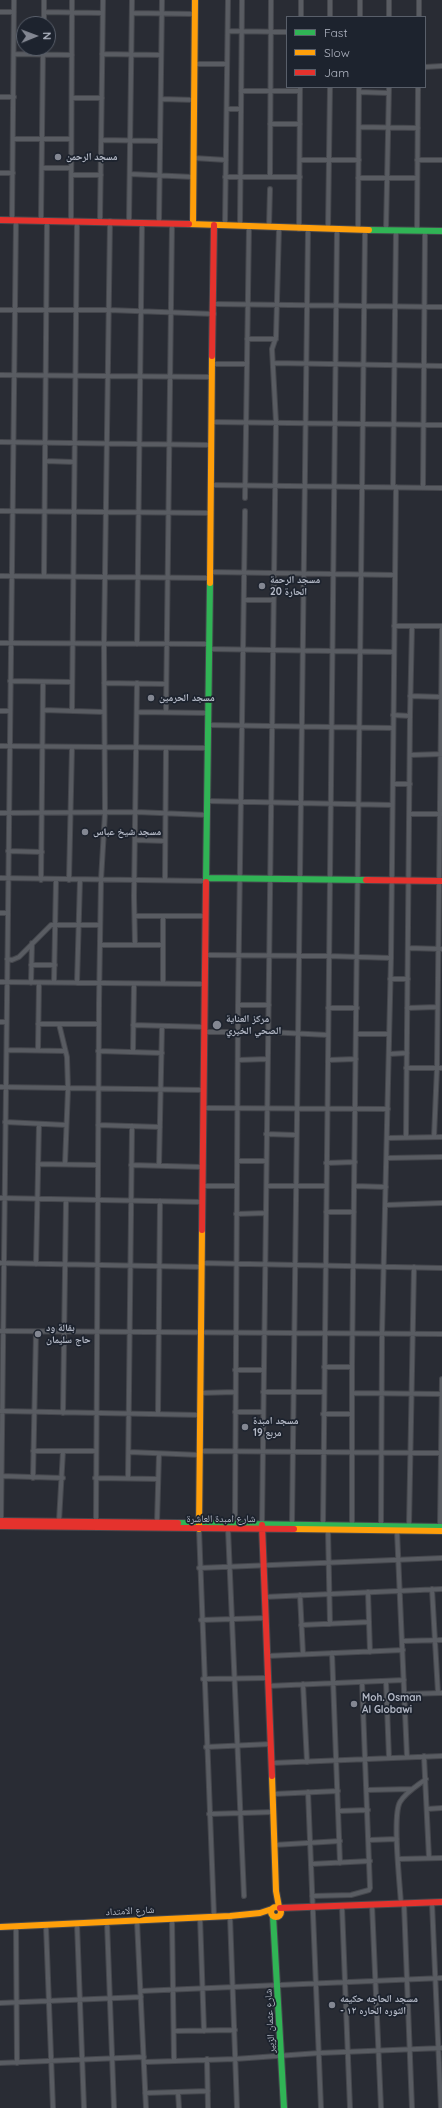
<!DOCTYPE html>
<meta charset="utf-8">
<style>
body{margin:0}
#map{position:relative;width:442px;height:2108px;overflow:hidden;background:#292c34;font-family:Quicksand,sans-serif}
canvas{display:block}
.legend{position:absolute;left:286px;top:16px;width:140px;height:72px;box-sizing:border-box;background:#1d232e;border:1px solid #595f6a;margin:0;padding:5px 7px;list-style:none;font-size:12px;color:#b3b8c5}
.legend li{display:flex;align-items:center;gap:8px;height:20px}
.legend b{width:20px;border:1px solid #595f6a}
.north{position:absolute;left:16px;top:16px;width:40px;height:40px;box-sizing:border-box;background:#1d232e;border:1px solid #595f6a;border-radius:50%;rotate:89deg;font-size:11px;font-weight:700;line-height:16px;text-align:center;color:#b3b8c5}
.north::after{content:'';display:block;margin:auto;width:14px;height:18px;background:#838792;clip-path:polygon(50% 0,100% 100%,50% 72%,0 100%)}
</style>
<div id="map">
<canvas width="442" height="2108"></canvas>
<ul class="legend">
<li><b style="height:5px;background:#30b455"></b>Fast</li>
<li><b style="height:5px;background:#ff9f0a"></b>Slow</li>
<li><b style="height:5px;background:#e5322d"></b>Jam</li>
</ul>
<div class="north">N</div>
</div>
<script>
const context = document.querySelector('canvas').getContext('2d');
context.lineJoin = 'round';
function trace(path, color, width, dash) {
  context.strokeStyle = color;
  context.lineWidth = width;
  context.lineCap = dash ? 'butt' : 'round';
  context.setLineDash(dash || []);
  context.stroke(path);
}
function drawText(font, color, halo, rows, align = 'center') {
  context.font = font + ' Quicksand,"Noto Naskh Arabic",sans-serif';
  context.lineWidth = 3.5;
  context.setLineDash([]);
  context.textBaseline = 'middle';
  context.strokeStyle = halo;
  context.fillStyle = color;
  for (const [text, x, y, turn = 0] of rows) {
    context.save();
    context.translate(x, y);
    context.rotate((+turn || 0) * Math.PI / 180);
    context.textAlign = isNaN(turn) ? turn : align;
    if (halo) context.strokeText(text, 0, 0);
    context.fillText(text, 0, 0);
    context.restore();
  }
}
const street = new Path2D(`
 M0,12H14
 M44,12L102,13
 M133,13L195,14
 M301,17V0
 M330,17V0
 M360,17V0
 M389,17V0
 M419,17V0
 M44,24V0
 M228,31L287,32
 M14,54L72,55
 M102,54L161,55
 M195,64H227
 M425,67L442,66
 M241,91H300
 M359,92L388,93
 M0,97H14
 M72,98H102
 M161,99L195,100
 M227,109H241
 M270,124H300
 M359,127L418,128
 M13,139H71
 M101,140L160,141
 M194,158L226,160
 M300,160H359
 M417,160H442
 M42,168H71
 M0,173H13
 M130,174L193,177
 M72,175H101
 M225,177H300
 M270,177L271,0
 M358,178H417
 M12,220L14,0
 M41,220L43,48
 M71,221L72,0
 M100,221L103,0
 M129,222L132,0
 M159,223L162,0
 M225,225L228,0
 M240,226L242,0
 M269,227L270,189
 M299,229L300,87
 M328,229L330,87
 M358,229L359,87
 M386,230L389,87
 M417,230L418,87
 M214,304L442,307
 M0,310H109L214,314
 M247,339H276
 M274,363L442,366
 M212,364H247
 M0,375L212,377
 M212,422L442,425
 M0,442L211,445
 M45,461L74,462
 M211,485L442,488
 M393,487L396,230
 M423,487L425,230
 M245,498L249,226
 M0,511L211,513
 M210,572L395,575
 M0,576L210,578
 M44,576L47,220
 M244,600H273
 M394,626H442
 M0,643L209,644
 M137,644L142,222
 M209,649L394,652
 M10,681L72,682
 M104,683L166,684
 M410,696L442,697
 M43,710L104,712
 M0,711H10
 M72,711L77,221
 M137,712L208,713
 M166,712L172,223
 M393,715L410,716
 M208,725L393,728
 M0,746L208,748
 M410,755L442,754
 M393,784H410
 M207,801L392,805
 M0,813L136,812L207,815
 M410,814H442
 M135,840L165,841
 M8,851L42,852
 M0,878L206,881
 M41,880L43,682
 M69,880L72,747
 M165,880L166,748
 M0,913H8
 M135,916H206
 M100,945H163
 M135,945L134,896L137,683
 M408,948L442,949
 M206,955L328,956L391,958
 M7,959L12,960L19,957L51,925H100
 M31,965H55
 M390,979H408
 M0,982L205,984
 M54,982L56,880
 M31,983L32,943
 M77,983L80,880
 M163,983V916
 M238,1005H269
 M328,1008H357
 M407,1008L437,1007
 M0,1022H6
 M38,1024H99
 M59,1024L67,1057L68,1089L65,1164
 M133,1025L204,1027
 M204,1032H238
 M268,1032L328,1035
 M356,1034H389
 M38,1049L39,983
 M7,1050L65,1051
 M98,1051L162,1053
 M133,1052L134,984
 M389,1054L407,1053
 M238,1060L268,1059
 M328,1060L356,1059
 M406,1068H442
 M0,1087L203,1090
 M204,1108L388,1109
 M5,1122L66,1125
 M98,1125L160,1127
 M266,1134L296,1135
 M406,1137L410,716L412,626
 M434,1137L437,1068L442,627
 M387,1138L442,1137
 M387,1158L442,1157
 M237,1161H266
 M326,1163L355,1162
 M38,1164L97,1165
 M131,1165L202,1167
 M159,1166L162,1026
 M202,1186H237
 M267,1186H326
 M355,1186L386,1187
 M0,1198L202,1202
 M386,1205L442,1203
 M326,1212H354
 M236,1214L266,1213
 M0,1263L202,1267
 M201,1263L442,1268
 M36,1264L39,1124
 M0,1331L442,1334
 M324,1367H352
 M235,1370H263
 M263,1392H323
 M200,1393L235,1392
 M352,1393L442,1394
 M0,1411L200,1415
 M235,1412H263
 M63,1413L66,1201
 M158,1414L160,1201
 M323,1414H352
 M33,1451H96
 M200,1451L442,1453
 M129,1452L200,1455
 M1,1476L63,1478
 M33,1478L36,1332
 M95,1478L158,1479
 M128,1478L132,1126
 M1,1521L16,220
 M59,1521L63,1451
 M96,1522L99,1003L101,880L105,813L104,644L110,221
 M157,1523L159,1454
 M235,1524L238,1005L245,511
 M262,1524L276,422L272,349L276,337L279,228
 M292,1524L308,229
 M323,1525L337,229
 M352,1525V1367L365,230
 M381,1525L382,1334L391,958L396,487
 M409,1526L414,1267
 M440,1527L442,1379
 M199,1529L214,1916
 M228,1529L244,1896
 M328,1530L330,1624
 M397,1531L407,1757
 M199,1568L442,1558
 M432,1589L438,1693
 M368,1592L370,1652
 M300,1595L303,1654
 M264,1597L442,1589
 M201,1620L266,1618
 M301,1625L369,1622
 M403,1641L442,1640
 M332,1653L340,1863
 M267,1656L403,1650
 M203,1679L268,1678
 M386,1681L389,1758
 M303,1684L307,1762
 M268,1686L404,1680
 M405,1694L442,1693
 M206,1747L271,1744
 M424,1756L429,1858
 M272,1763L442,1756
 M367,1790L412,1789
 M308,1792L321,2108
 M273,1794L338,1791
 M427,1809L442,1808
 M338,1811L368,1810
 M209,1814L274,1812
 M369,1840L397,1839
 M274,1845L340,1841
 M398,1859L442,1858
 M311,1864L370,1861
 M312,1896L351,1895L369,1890L370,1888L362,1682
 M432,1903L441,2108
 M401,1904C400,1885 392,1816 400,1802C406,1792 417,1786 426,1779
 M404,1904L412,2108
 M372,1905L381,2108
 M342,1907L350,2108
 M230,1916L237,2108
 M200,1917L204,2031
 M172,1919L174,2061
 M137,1921L146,2108
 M107,1922L114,2108
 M77,1924L84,2108
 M16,1926L17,2063
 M46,1926L53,2108
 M141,1991L442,1978
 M0,2003L141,1997
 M174,2031L235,2030
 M207,2059L208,2108
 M145,2062L235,2059L319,2053L442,2048
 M0,2063L144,2057
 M178,2092L179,2108
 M145,2093L208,2091`);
const fast = new Path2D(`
 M369,230L442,231
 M206,878L366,880
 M206,882L210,583
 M178,1523L442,1527
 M273,1916L284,2108`);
const slow = new Path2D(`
 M189,224L369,230
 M193,224L195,0
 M210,583L212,356
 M199,1529L202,1230
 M294,1529L442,1531
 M272,1776L276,1891L279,1907
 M271 1912a5 5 0 1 1 10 0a5 5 0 1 1-10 0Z
 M0,1927L230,1916L260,1913L272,1909`);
const jam = new Path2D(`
 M0,220L189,224
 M212,356L214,225
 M366,880L442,881
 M202,1230L206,882
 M0,1521L178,1523
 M262,1525L272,1776
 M0,1526L294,1529
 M280,1908L442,1902`);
const markers = [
 [58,157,4,"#838792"],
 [262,586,4,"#838792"],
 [151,698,4,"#838792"],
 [85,832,4,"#838792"],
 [217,1025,5,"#838792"],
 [38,1334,4,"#838792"],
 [245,1427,4,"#838792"],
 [354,1704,4,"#838792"],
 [332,2005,4,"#838792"]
];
const poiNames = [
 ["مسجد الرحمن",66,157],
 ["مسجد الرحمة",270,580],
 ["الحارة 20",270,592],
 ["مسجد الحرمين",159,698],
 ["مسجد شيخ عباس",93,832],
 ["مركز العناية",226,1019],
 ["الصحي الخيري",226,1031],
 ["بقالة ود",46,1328],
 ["حاج سليمان",46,1340],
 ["مسجد امبدة",253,1421],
 ["مربع 19",253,1433],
 ["Moh. Osman",362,1698],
 ["Al Globawi",362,1710],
 ["مسجد الحاجه حكيمه",340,1999],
 ["- الثوره الحاره ١٢",340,2011]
];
const streetNames = [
 ["شارع امبدة العاشرة",221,1519],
 ["شارع الامتداد",130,1911,-3],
 ["شارع عثمان الزبير",270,2021,-93]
];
trace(street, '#45474d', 6);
trace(fast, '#45474d', 8);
trace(slow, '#45474d', 8);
trace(jam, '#45474d', 8);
trace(street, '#595c62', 4);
trace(fast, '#30b455', 6);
trace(slow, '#ff9f0a', 6);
trace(jam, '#e5322d', 6);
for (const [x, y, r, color] of markers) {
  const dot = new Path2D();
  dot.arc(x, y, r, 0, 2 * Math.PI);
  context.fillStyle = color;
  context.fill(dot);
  trace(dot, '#1d232e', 1.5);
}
drawText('bold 10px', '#b3b8c5', '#1d232e', poiNames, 'left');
drawText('10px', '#b3b8c5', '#1d232e', streetNames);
</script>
